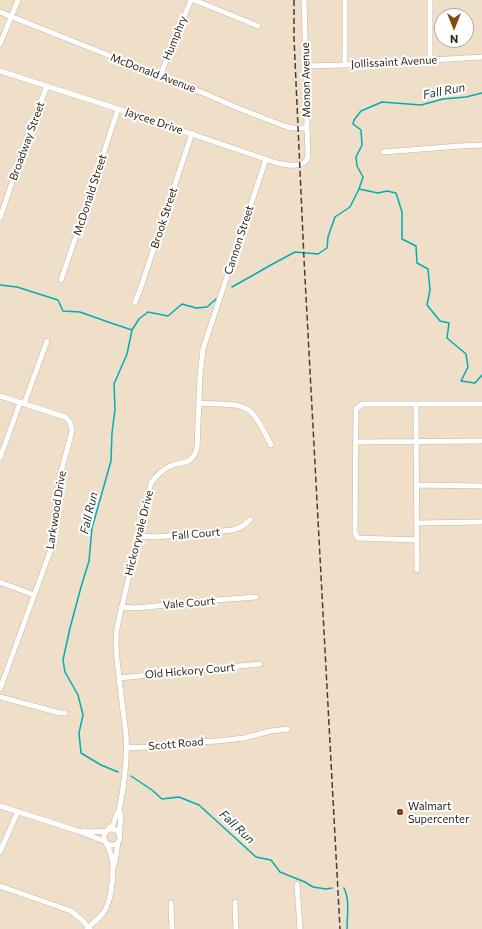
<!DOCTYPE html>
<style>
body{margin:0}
#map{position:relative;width:482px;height:929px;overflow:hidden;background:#f0dfc8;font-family:Commissioner,sans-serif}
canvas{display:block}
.north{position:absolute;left:434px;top:8px;width:40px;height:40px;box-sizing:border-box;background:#fff;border:1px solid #aaa8a4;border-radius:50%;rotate:180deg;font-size:11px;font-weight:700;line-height:16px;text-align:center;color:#2b251c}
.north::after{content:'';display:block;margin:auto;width:14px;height:18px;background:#86460c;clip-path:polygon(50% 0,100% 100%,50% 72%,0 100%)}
</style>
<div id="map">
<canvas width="482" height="929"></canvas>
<div class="north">N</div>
</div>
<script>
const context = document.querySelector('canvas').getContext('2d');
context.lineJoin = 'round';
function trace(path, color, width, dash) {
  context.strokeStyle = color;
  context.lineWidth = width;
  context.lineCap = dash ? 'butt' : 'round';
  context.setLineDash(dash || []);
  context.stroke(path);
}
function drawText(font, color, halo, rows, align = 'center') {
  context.font = font + ' Commissioner,sans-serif';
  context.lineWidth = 4;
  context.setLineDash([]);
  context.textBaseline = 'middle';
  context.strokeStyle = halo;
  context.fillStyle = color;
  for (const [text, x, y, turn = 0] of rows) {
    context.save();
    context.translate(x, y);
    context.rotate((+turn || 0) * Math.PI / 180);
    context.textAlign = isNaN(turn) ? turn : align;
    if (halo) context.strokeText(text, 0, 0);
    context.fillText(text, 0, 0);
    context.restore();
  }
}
const stream = new Path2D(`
 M359,189L378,193L387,191L396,193L402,212V239L416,246L417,263L428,269L430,290L427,305L440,321L449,323L447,338L466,354L468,367L461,381L475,383L482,375
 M0,285L17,287L39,294L58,300L63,311L80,312L111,323L132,330
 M232,287L257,273L269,266L295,252L318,254L327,248L328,237L335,217L350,207L359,189L363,177L357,166L356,157L362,145L361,130L353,124L354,120L361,111L382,102L421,105L443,99L466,97L482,93
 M118,772L101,765L81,753L79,733L83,715L78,695L65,672L63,660L70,628L81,587L89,561L92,528L111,461L112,433L115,409L114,384L127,354L132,330L139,319L148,312L168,316L182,304L196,308L207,307L216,299
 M131,776L152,790L162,799L179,797L199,805L256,857L271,860L280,872L305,882L313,887L326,889L332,888
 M344,888C350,900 347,916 347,929`);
const minor = new Path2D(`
 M194,0L258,26
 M0,12L201,92L238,108L287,127L293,128H307
 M0,44L18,0
 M430,60V0
 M345,65V0
 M306,66L345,65L482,57
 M0,71L118,109L277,163C286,165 304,169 308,157L307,128L306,66L304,0
 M160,76L191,0
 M383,152L460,146L482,145
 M0,218L28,135L47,86
 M61,280L85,210L118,109
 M135,302L140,290L192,133
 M0,396L65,417C70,421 72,425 72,431L60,476L58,488L52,542L51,549L0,689
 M199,403C214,405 240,401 251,412C260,421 265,434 271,445
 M24,404L47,341
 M416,404L417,570
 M355,442L482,441
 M0,458L20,403
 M416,485L482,486
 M417,523L482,522
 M139,536L157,537L233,530L241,527L250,520
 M417,540L358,538L355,533L356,409L362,404H482
 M0,582L34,595
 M121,607L136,608L216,600L256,597
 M119,678L260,664
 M0,697L60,713H65
 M126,748L146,747L177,743L217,741L244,738L271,731L288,729
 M0,806L78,831L104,841
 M108,829L113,825L117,813L119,811C124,786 128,761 126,735C124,716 121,697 119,677C117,659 114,640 118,623L151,483C156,476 162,470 170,466C182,461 193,465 197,448L200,376L203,349L266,159
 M104 837a8 8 0 1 1 16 0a8 8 0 1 1-16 0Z
 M84,831L91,832L106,831
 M119,835L121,815L119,811
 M0,852L18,811
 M113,866L115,863L118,842
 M297,884L300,929
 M0,886L71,911L82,920L90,929
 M235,902L236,929
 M171,903L172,929
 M87,928C92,924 99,919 103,913C111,903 113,880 113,867C113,859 110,850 106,843`);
const rail = new Path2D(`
 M294,0V38L304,259L340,929`);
const markers = [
 [400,812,4,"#86460c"]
];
const streetNames = [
 ["Humphry",175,38,-68],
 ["Jollissaint Avenue",394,62,-3],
 ["McDonald Avenue",153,73,21],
 ["Monon Avenue",306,80,-91],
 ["Jaycee Drive",154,121,19],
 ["Broadway Street",27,141,-70],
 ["McDonald Street",90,195,-72],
 ["Brook Street",164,218,-72],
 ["Cannon Street",239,240,-72],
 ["Larkwood Drive",56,510,-81],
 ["Hickoryvale Drive",139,533,-76],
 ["Fall Court",196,534,-5],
 ["Vale Court",189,603,-5],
 ["Old Hickory Court",190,671,-5],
 ["Scott Road",176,744,-5]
];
const poiNames = [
 ["Walmart",408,806],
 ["Supercenter",408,819]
];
const waterNames = [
 ["Fall Run",444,91,-11],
 ["Fall Run",89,513,-77],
 ["Fall Run",237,827,43]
];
trace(stream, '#00adb2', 1.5);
trace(minor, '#c5b59e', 6);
trace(minor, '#fff', 5);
trace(rail, '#473f34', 1.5, [6, 3]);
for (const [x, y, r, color] of markers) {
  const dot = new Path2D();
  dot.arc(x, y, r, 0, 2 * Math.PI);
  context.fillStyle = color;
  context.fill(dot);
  trace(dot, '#fff', 1.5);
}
drawText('11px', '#2b251c', '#fff', streetNames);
drawText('11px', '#2b251c', '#fff', poiNames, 'left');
drawText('italic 12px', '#22393a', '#fff', waterNames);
</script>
